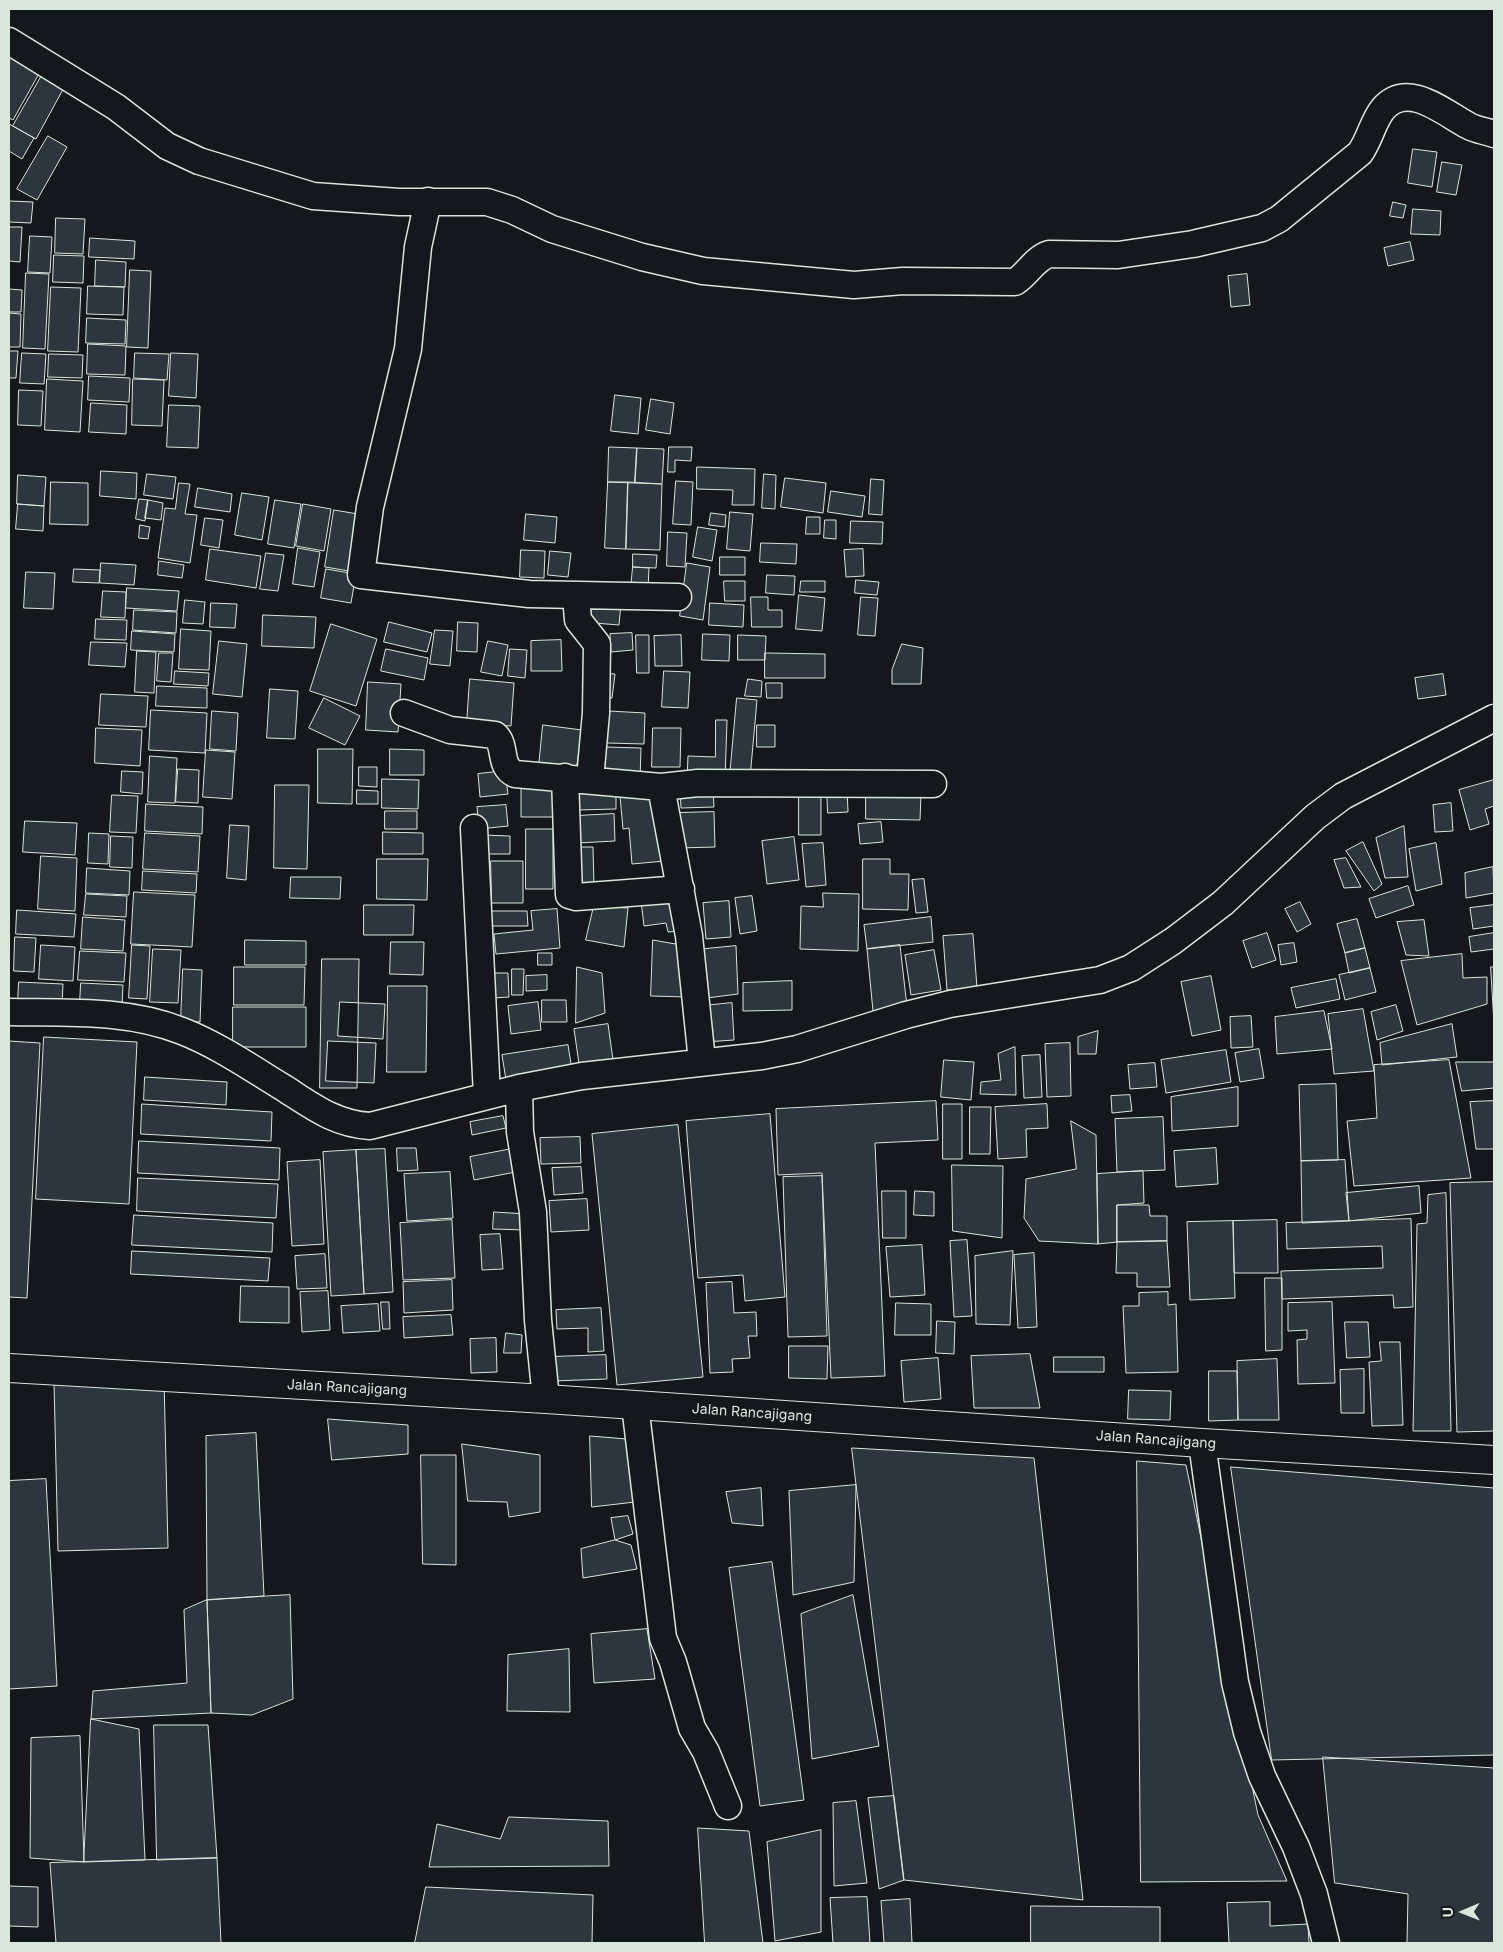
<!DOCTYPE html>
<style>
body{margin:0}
#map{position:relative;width:1503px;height:1952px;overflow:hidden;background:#14181c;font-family:Inter,sans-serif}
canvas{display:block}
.frame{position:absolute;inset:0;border:10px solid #d8e6dc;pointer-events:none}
.north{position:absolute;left:1438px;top:1887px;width:50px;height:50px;-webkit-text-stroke:4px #14181c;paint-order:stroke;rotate:269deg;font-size:14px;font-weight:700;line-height:20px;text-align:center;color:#d8e6dc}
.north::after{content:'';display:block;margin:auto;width:18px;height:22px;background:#d8e6dc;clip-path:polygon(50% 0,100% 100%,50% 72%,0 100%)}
</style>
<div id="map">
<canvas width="1503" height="1952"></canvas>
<div class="frame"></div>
<div class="north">U</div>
</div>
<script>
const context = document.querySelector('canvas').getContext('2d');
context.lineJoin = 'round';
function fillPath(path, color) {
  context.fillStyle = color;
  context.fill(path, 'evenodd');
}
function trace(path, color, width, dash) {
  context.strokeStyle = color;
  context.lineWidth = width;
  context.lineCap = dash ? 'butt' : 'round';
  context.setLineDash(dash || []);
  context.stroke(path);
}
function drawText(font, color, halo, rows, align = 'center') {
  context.font = font + ' Inter,sans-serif';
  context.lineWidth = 4;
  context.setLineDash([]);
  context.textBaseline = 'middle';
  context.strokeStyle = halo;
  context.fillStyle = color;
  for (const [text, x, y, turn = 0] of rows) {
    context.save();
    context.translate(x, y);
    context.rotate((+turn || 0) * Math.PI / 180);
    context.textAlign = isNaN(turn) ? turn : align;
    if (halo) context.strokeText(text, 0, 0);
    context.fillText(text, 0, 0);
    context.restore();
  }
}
const building = new Path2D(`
 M11,53L41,70L13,120L9,118V57Z
 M45,70L67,82L36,139L13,126Z
 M9,124L34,138L22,159L9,151Z
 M48,136L67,147L37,200L17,189Z
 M1413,149L1437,152L1432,187L1408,183Z
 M1442,162L1462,165L1456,195L1437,192Z
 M9,201L33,202L31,223L9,222Z
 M1393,202L1406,205L1403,218L1390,216Z
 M1413,209L1441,211L1440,235L1411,234Z
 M56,218L85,219L83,254L55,253Z
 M9,227H22L20,262L9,261Z
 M30,236L52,237L50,273L28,272Z
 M90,238L135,241L134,259L89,257Z
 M1410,242L1414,260L1388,266L1384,248Z
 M54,255L84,256L83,283L53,282Z
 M96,260L126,262L125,287L95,286Z
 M130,270L151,271L148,348L127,347Z
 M26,273L49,274L45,349L23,348Z
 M1247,274L1250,305L1231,307L1228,276Z
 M88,286L124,287L123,315L87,314Z
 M51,287L81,288L78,352L48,351Z
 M9,289L22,290L21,312H9Z
 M9,313L21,314L20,347H9Z
 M87,318L126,320L125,344L86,343Z
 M88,344L126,346L125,375L87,374Z
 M9,351H18L16,378H9Z
 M22,353L46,354L44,384L20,383Z
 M135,353L169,354L167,380L134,378Z
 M171,353L198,354L196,398L169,396Z
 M49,354L83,355L82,378L48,377Z
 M89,376L130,378L129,402L88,400Z
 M47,379L83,381L80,432L45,430Z
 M133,379L164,380L162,426L132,425Z
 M19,390L43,391L41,426L18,425Z
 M615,395L641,398L638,434L611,431Z
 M651,399L674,403L670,434L646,430Z
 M91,403L127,405L126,434L89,432Z
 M169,405L200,406L198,448L167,447Z
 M609,447L637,448L635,483L608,482Z
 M669,447H692L691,461L675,460V472H668Z
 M637,448L664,449L662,484L635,483Z
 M697,467L755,469L754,505H732L733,490L697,489Z
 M101,471L137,473L136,499L100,496Z
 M147,474L176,477L173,499L144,495Z
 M764,474L776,475L775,509L762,508Z
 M18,475L46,477L44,506L17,504Z
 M785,478L826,483L823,513L781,507Z
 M871,479L884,480L882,515L869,514Z
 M676,481L693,482L691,525L673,524Z
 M51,482L88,483V525L50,524Z
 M608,482H628L626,549L605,548Z
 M628,482L662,484L660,550L626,549Z
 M179,483L190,484L185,514L197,515L190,563L158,558L165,508L175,509Z
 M198,488L232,494L230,512L195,507Z
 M831,491L865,496L862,517L828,512Z
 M242,493L269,497L262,540L235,535Z
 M139,499L148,500L145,521L136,519Z
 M148,500L163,503L161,520L145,518Z
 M275,500L301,504L294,548L268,544Z
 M18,504L44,506L43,531L16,529Z
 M303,504L331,509L324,551L296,546Z
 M334,510L364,515L355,572L325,567Z
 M730,512L753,514L750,551L727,549Z
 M711,513L726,515L725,527L709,525Z
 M526,514L557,517L555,543L524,540Z
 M807,517H820V534H806Z
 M205,518L223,520L219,548L201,545Z
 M825,520H836V539L824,538Z
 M851,521L883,522L882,544L850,543Z
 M140,525L150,527L148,539L139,538Z
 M698,527L717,530L712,561L693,557Z
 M668,532L687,533L685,567L667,566Z
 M761,543L797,544L796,564L760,562Z
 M298,548L320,552L314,587L293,584Z
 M210,549L261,556L256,588L206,580Z
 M863,549L864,576L846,577L844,550Z
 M521,550L545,551L544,578L520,577Z
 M550,551L571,553L568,577L548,575Z
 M266,553L284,555L278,591L260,589Z
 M633,554L657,555L656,568L633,567Z
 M720,557H745V575H720Z
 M159,561L184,565L182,578L158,575Z
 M101,563L136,565L134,585L100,583Z
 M687,563L710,567L703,620L680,616Z
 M633,567L649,568L648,589L631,588Z
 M74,569L100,570L99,583L73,582Z
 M326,569L356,574L351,603L321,598Z
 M26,572L55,573L53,609L24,608Z
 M767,575L795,576L794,595L766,593Z
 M856,580L879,582L877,595L855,593Z
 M724,581H745V601H725Z
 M801,581H825V592H800Z
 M127,588L179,591L177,611L126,608Z
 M103,591L126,592L125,618L101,617Z
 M799,595L825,598L822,631L796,629Z
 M751,597H768V610H782V627H752Z
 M861,597L878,598L875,636L858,635Z
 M185,600L205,602L203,624L183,623Z
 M584,600L621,603L619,625L582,622Z
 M211,603L237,604L235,628L210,627Z
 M710,603L744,605L743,627L709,625Z
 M134,610L177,612L176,633L133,630Z
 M263,615L316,617L314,648L262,646Z
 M96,619L127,620L126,640L95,639Z
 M389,622L432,633L427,652L384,642Z
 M458,622L478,623L477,652L457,651Z
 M331,624L377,639L356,706L310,691Z
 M181,629L211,631L209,670L179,669Z
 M435,630L453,631L450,666L430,664Z
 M132,631L175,634L174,652L131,650Z
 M632,633L633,650L611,652L610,634Z
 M703,634L730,635L729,661L702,660Z
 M636,635H649V673H637Z
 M681,635L682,666H655L654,636Z
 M738,635L766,636L765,660H738Z
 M561,640L562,671H531V641Z
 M219,641L247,644L242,697L213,694Z
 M488,641L508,645L502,676L481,672Z
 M91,642L127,643L125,667L89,665Z
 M902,644L923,648L921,684H892V670Z
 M386,649L428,658L424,680L381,671Z
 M510,649L527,650L525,678L508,676Z
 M137,651L156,652L154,693L135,692Z
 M159,653H173L171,682L157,681Z
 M765,653L825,654V678H765Z
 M175,671L209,673L208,686L174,684Z
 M664,671L690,672L688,708L662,707Z
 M600,673L615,674L612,698L597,696Z
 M1443,674L1446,695L1418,699L1415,678Z
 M470,679L514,683L511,726L467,723Z
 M748,679L762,681L761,697L745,696Z
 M368,682L401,684L398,732L366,730Z
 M766,683H782V698H767Z
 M157,686L207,688V708L156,706Z
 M270,689L298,691L295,739L267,738Z
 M101,694L148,696L146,727L99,725Z
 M324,698L360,716L345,745L309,728Z
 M737,698L757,700L750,778L730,776Z
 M151,710L207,713L205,753L149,750Z
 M212,711L238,713L236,751L210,749Z
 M609,711L645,713L644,744L607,743Z
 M716,720H727L725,781L687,780L688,756L715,757Z
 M543,725L582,730L576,771L539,766Z
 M757,725H775V747H757Z
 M96,728L142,730L140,766L95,763Z
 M653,728H681L680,767H652Z
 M606,747L641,748L640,780L605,779Z
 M318,749H353L352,804L318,803Z
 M390,749L424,750V775H390Z
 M206,750L235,752L232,799L203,797Z
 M150,756L177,758L175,803L148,802Z
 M359,767H377V787L359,786Z
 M178,769L199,770L198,803L176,802Z
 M122,771L143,772L142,794L121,792Z
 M505,771L508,794L480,797L478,774Z
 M382,779L419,780L418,809L382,808Z
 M1494,780V806L1485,809L1489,824L1470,830L1459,790Z
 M556,783V817H521V784Z
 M275,785H309L307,869L274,868Z
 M616,785V809L578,810L577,787Z
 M713,787L714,807L681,808L680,788Z
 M827,787H847L848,812L828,813Z
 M357,790L378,791V804H357Z
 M658,792L665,861L632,864L629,828L623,829L620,796Z
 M866,793L921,794L920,820L866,819Z
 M799,794L821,795V835H799Z
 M112,795L138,796L136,833L110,832Z
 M1451,803L1453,831L1435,832L1433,805Z
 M146,804L203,807L202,834L145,831Z
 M506,805L508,826L479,829L477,807Z
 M385,811H417V829H385Z
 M714,812L715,847L679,848L677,813Z
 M614,814L615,841L578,843L576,816Z
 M25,821L77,823L75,855L23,852Z
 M881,822L883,842L860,844L858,824Z
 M230,825L249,826L246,880L227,878Z
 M1404,826L1408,877L1385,878L1376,838Z
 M526,829H553V889H526Z
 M383,832L423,833V854H383Z
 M89,833L109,834L108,864L88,863Z
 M145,833L200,836L198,872L143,869Z
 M482,835L510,836V854H481Z
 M111,836L133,837L132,868L110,867Z
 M794,837L799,880L767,884L762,841Z
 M1363,842L1382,884L1374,891L1346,851Z
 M823,843L826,885L806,887L802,844Z
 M1436,843L1442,884L1416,891L1409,849Z
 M569,847H593L594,887L570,888Z
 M41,856L77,858L75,911L38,909Z
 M1346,858L1361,887L1344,888L1334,860Z
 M377,859H428L427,900L377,899Z
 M863,859H890V874H909L908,910L863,909Z
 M491,861H523V903H492Z
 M1493,867L1494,893L1466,898L1465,873Z
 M87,868L130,871L129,895L86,893Z
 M143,871L197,874L196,893L142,890Z
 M291,877H341L340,899L290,898Z
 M924,879L928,912L916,913L912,880Z
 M1408,886L1414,905L1376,918L1369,899Z
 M134,892L195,895L192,947L131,944Z
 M823,893L859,894L858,951L800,949L801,906L823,907Z
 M86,894L127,896L126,917L84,915Z
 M752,896L757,931L740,934L735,898Z
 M677,897L681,931L668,932L666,923L644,926L641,901Z
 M729,901L731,937L706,939L703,903Z
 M1300,902L1311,924L1297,932L1285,909Z
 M364,905H414L413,935H364Z
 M1494,905V926L1473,929L1470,908Z
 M594,906L628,908L624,947L586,940Z
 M557,909L560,948L496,954L494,934L533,930L531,911Z
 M17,910L76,914L74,937L16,934Z
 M483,911H527L528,926H483Z
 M83,917L125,920L123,951L81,949Z
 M931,917L933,942L867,949L864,925Z
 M1357,919L1365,948L1345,953L1337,924Z
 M1424,920L1429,956L1406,955L1397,922Z
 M1267,933L1276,960L1252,968L1243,941Z
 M1494,933V949L1471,952L1469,937Z
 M973,934L977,988L947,990L943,936Z
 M15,937L36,938L34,972L14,971Z
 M245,940L306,941V965H245Z
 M653,940L681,945L687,997L651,996Z
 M391,942H424L423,975L390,974Z
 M1294,943L1297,962L1281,965L1278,945Z
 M41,945L75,947L73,981L39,979Z
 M132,945L150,946L147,999L129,998Z
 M900,945L907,1007L873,1011L867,949Z
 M736,946L738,994L699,999L695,950Z
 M1365,948L1370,968L1349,973L1345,953Z
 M153,949L181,950L178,1003L150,1002Z
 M934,950L941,990L911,995L905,955Z
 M80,951L126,953L124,982L78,980Z
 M538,953H552V965H538Z
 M1462,954L1463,978L1487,977V1004L1417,1025L1401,961Z
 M322,959H359L357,1088H320Z
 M234,967H305L304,1005H234Z
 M577,967L602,973L605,1013L576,1023Z
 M1491,967H1494V1023Z
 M1370,968L1376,992L1345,1000L1339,975Z
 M183,969L202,970L200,1022L181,1021Z
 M512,969H524L523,995H512Z
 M493,973H508L509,997L494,998Z
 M547,975V990L526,991V976Z
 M1211,976L1221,1030L1192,1036L1181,982Z
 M1336,979L1340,999L1296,1008L1291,988Z
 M792,981V1010L743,1011V983Z
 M19,982L63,984L62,1005L18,1002Z
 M81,983L123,985L122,1006L80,1004Z
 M388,986H427L426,1072H387Z
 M542,1000H566L567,1022H542Z
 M340,1002L385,1004L383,1039L338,1036Z
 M538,1002L541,1030L511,1034L508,1006Z
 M732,1003L734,1040L705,1042L702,1006Z
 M1396,1005L1403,1031L1377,1040L1371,1012Z
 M233,1007H306V1047H233Z
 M1363,1009L1374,1071L1334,1074L1328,1014Z
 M1324,1011L1332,1049L1277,1054L1275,1017Z
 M1251,1016L1253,1047L1231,1048L1230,1017Z
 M608,1024L614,1067L580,1071L574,1029Z
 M1452,1024L1457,1057L1382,1065L1380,1043Z
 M1098,1031L1096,1054H1078V1037Z
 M44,1037L137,1042L129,1204L36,1199Z
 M9,1041L40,1043L27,1298L9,1297Z
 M328,1041L376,1043L374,1083L326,1081Z
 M1070,1043L1071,1096L1047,1097L1045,1044Z
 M568,1045L573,1076L507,1086L502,1055Z
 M1015,1047L1016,1095L980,1094L981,1082L1001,1080L998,1054Z
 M1259,1049L1264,1078L1240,1082L1235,1053Z
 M1226,1050L1231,1082L1166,1093L1161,1060Z
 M1040,1055L1042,1097L1024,1098L1022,1056Z
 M944,1060L974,1062L971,1100L941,1097Z
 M1449,1060L1471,1178L1354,1186L1347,1121L1377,1118L1374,1065Z
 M1456,1062H1494V1088L1462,1091Z
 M1155,1063L1157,1087L1130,1089L1128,1065Z
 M145,1077L227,1082L226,1105L144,1100Z
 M1336,1084L1338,1160L1301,1161L1299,1085Z
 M1238,1087V1126L1172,1131L1171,1097Z
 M1130,1095L1132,1111L1112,1113L1111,1096Z
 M936,1101L938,1140L875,1143L885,1376L831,1378L822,1173L778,1175L776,1109Z
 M1494,1101V1149H1476L1470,1102Z
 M142,1104L272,1112L271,1141L141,1134Z
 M943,1104H962V1159H943Z
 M1047,1104L1048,1128L1026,1129L1027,1157L998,1159L995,1107Z
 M970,1107H991L990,1154H970Z
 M770,1114L785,1297L745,1301L743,1275L698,1278L686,1121Z
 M503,1116L506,1128L472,1135L470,1122Z
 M1163,1117L1165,1170L1117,1172L1115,1119Z
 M1071,1121L1096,1135L1098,1244L1039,1241L1024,1218L1026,1179L1076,1169Z
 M678,1125L703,1377L617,1385L592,1134Z
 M580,1137L581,1163L541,1164L540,1138Z
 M139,1141L280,1148L279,1180L138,1173Z
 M397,1148H416L418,1170L398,1171Z
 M517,1148L521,1171L474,1180L470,1157Z
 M1216,1148L1218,1184L1176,1187L1174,1151Z
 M385,1149L393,1292L364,1294L356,1150Z
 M356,1150L364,1294L331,1296L323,1152Z
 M320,1160L324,1244L292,1246L287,1162Z
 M1345,1160L1349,1221L1302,1223L1301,1161Z
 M952,1165L1003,1166L1002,1238L953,1231Z
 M581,1167L583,1193L554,1195L552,1168Z
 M1143,1171L1144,1203L1117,1205V1242L1098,1244L1097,1174Z
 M450,1172L453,1218L407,1221L404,1174Z
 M822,1176L827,1336L788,1337L783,1177Z
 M138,1178L278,1184L276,1218L137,1211Z
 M1494,1182V1431L1457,1432L1450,1183Z
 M1419,1186L1421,1213L1349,1221L1346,1193Z
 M882,1191H906V1238H883Z
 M915,1191L934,1192V1216L914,1215Z
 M1446,1193L1451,1431H1413L1417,1224L1427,1223L1428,1195Z
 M587,1199L589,1230L551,1232L549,1201Z
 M1117,1205H1149L1150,1216H1167V1241L1117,1242Z
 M494,1212L527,1214L526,1230L493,1229Z
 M134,1215L273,1223L272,1252L132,1245Z
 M1411,1219L1413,1307L1394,1308L1393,1295L1282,1299L1281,1271L1383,1268L1382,1246L1287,1249L1286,1223Z
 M452,1220L455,1278L403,1280L400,1223Z
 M1277,1220L1278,1273H1234L1233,1221Z
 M1233,1221L1235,1298L1190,1300L1187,1222Z
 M500,1234L503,1269L482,1270L480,1235Z
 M967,1240L972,1316L954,1317L950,1241Z
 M1167,1241L1170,1287H1137V1273H1116L1117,1242Z
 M922,1245L925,1295L890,1297L886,1247Z
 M132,1251L270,1258L268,1281L131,1274Z
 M1013,1251L1010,1325L976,1324L975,1256Z
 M1034,1253L1037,1327L1018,1328L1014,1255Z
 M325,1254L327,1288L297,1289L295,1256Z
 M1265,1278H1282V1350L1266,1351Z
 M452,1280L453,1310L404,1313L403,1282Z
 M732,1282L734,1313L756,1312L757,1336H748L750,1358L732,1359L733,1372L710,1373L706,1283Z
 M241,1286L289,1287V1323L240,1322Z
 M328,1291L330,1330L302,1332L300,1292Z
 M1168,1292V1305L1176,1304L1178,1372L1126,1373L1123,1306H1139V1293Z
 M381,1302H389L390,1329H383Z
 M1332,1302L1335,1383L1298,1384L1297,1340L1307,1339V1330L1288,1331V1303Z
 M896,1303L931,1304V1335H895Z
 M378,1304L380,1331L343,1333L341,1306Z
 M601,1308L604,1351L588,1352V1328L557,1329L556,1310Z
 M451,1315L453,1335L404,1338L403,1317Z
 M937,1321L955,1322L954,1354L936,1353Z
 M1345,1322H1368L1370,1357L1347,1358Z
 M506,1333L522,1335L521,1353H504Z
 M496,1338L497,1372L471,1373L470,1339Z
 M1380,1342H1400L1403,1425L1372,1426L1369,1362L1381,1361Z
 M789,1346H828L827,1379L789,1378Z
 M1030,1354L1040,1408H974L971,1356Z
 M606,1355L607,1379L552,1381L551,1357Z
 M1054,1357H1104V1372H1054Z
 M938,1358L941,1399L904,1402L901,1361Z
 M1277,1359L1279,1420H1238L1237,1361Z
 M1364,1369V1413H1341L1340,1370Z
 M1209,1371H1237L1238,1420L1209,1421Z
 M164,1379L168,1548L58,1551L54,1382Z
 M1129,1390L1171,1391L1170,1420L1128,1419Z
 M328,1419L408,1425V1454L332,1460Z
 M256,1433L264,1596L207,1600L206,1436Z
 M590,1436L627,1439L635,1502L592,1507Z
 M462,1444L540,1455V1512L509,1517L507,1502L468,1501Z
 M852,1448L1034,1458L1083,1900L904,1880Z
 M421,1455H456V1565L423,1564Z
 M1137,1461L1186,1465L1258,1815L1287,1881L1141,1882Z
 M1231,1467L1494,1488V1755L1272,1760Z
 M46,1479L57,1686L9,1689V1481Z
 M856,1485L854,1582L793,1595L789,1491Z
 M761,1488L763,1526L732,1523L726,1492Z
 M628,1516L633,1534L615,1540L611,1518Z
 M615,1540L631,1545L637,1569L583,1578L581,1549Z
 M772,1562L804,1800L760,1806L729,1568Z
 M290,1595L293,1699L252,1715L211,1713L207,1600Z
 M853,1595L879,1746L812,1759L801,1614Z
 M207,1600L211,1713L91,1719L93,1691L187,1683L184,1610Z
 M647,1629L655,1679L594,1683L591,1634Z
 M569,1649L570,1712L507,1711L508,1655Z
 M91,1719L139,1729L145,1860L84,1862Z
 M154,1725H208L217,1858L157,1860Z
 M80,1736L84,1862L30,1858L31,1738Z
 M1323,1757L1494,1768V1943H1407L1408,1894L1335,1883Z
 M894,1796L904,1880L879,1889L868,1798Z
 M856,1801L867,1883L834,1886L833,1803Z
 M509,1817L608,1821L609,1866L429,1867L437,1824L500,1839Z
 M698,1828L749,1831L763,1943H705Z
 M821,1830V1932L775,1941L767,1842Z
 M217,1858L221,1943H56L50,1863Z
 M9,1886L38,1887V1927L9,1926Z
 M426,1887L593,1895L592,1943H415Z
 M867,1897L870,1943H833L830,1898Z
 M910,1899L912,1943H884L881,1901Z
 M1270,1902V1926L1308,1924L1309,1943H1229L1227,1903Z
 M1031,1906L1160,1907V1943H1031Z`);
const minor = new Path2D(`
 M9,41L116,107L167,146L199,161L313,196L399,202H487L512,210L552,229L642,257L703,271L854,285L903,281L1015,282C1028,274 1034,259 1049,254L1118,255L1193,244L1262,228L1279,219L1360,153C1370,139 1373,121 1383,109C1408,80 1444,113 1469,126C1476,130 1486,131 1494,134
 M428,201L418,247L408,349L370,507L361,575L529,594L678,597
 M576,596L578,620L597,644L596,713L590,779
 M404,713L450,730L495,735C507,745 498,766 515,774L661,787L689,936L702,1061
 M565,777L569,895L576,897L681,889
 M661,787L698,783L933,784
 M474,828L487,1096
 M9,1012C66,1013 127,1009 182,1031C218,1045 251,1068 284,1088C312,1106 335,1124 370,1126L519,1088L582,1076L762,1056L797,1049L906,1015L950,1004L1100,980L1131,968L1173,941L1223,903L1315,817L1343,796L1494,718
 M519,1088L520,1132L533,1212L538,1320L546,1399
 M635,1405L663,1638L673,1662L692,1728L706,1752L728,1806
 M1202,1443L1235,1682L1247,1732L1262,1776L1296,1847L1314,1894L1326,1943`);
const secondary = new Path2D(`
 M9,1368L546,1399L1202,1443L1494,1460`);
const streetNames = [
 ["Jalan Rancajigang",347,1388,3],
 ["Jalan Rancajigang",752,1413,4],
 ["Jalan Rancajigang",1156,1440,4]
];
fillPath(building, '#2c363c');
trace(building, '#d8e6dc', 1);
trace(minor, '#d8e6dc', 29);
trace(secondary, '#d8e6dc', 30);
trace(minor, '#14181c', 26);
trace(secondary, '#14181c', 28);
drawText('14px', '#d8e6dc', '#14181c', streetNames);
</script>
